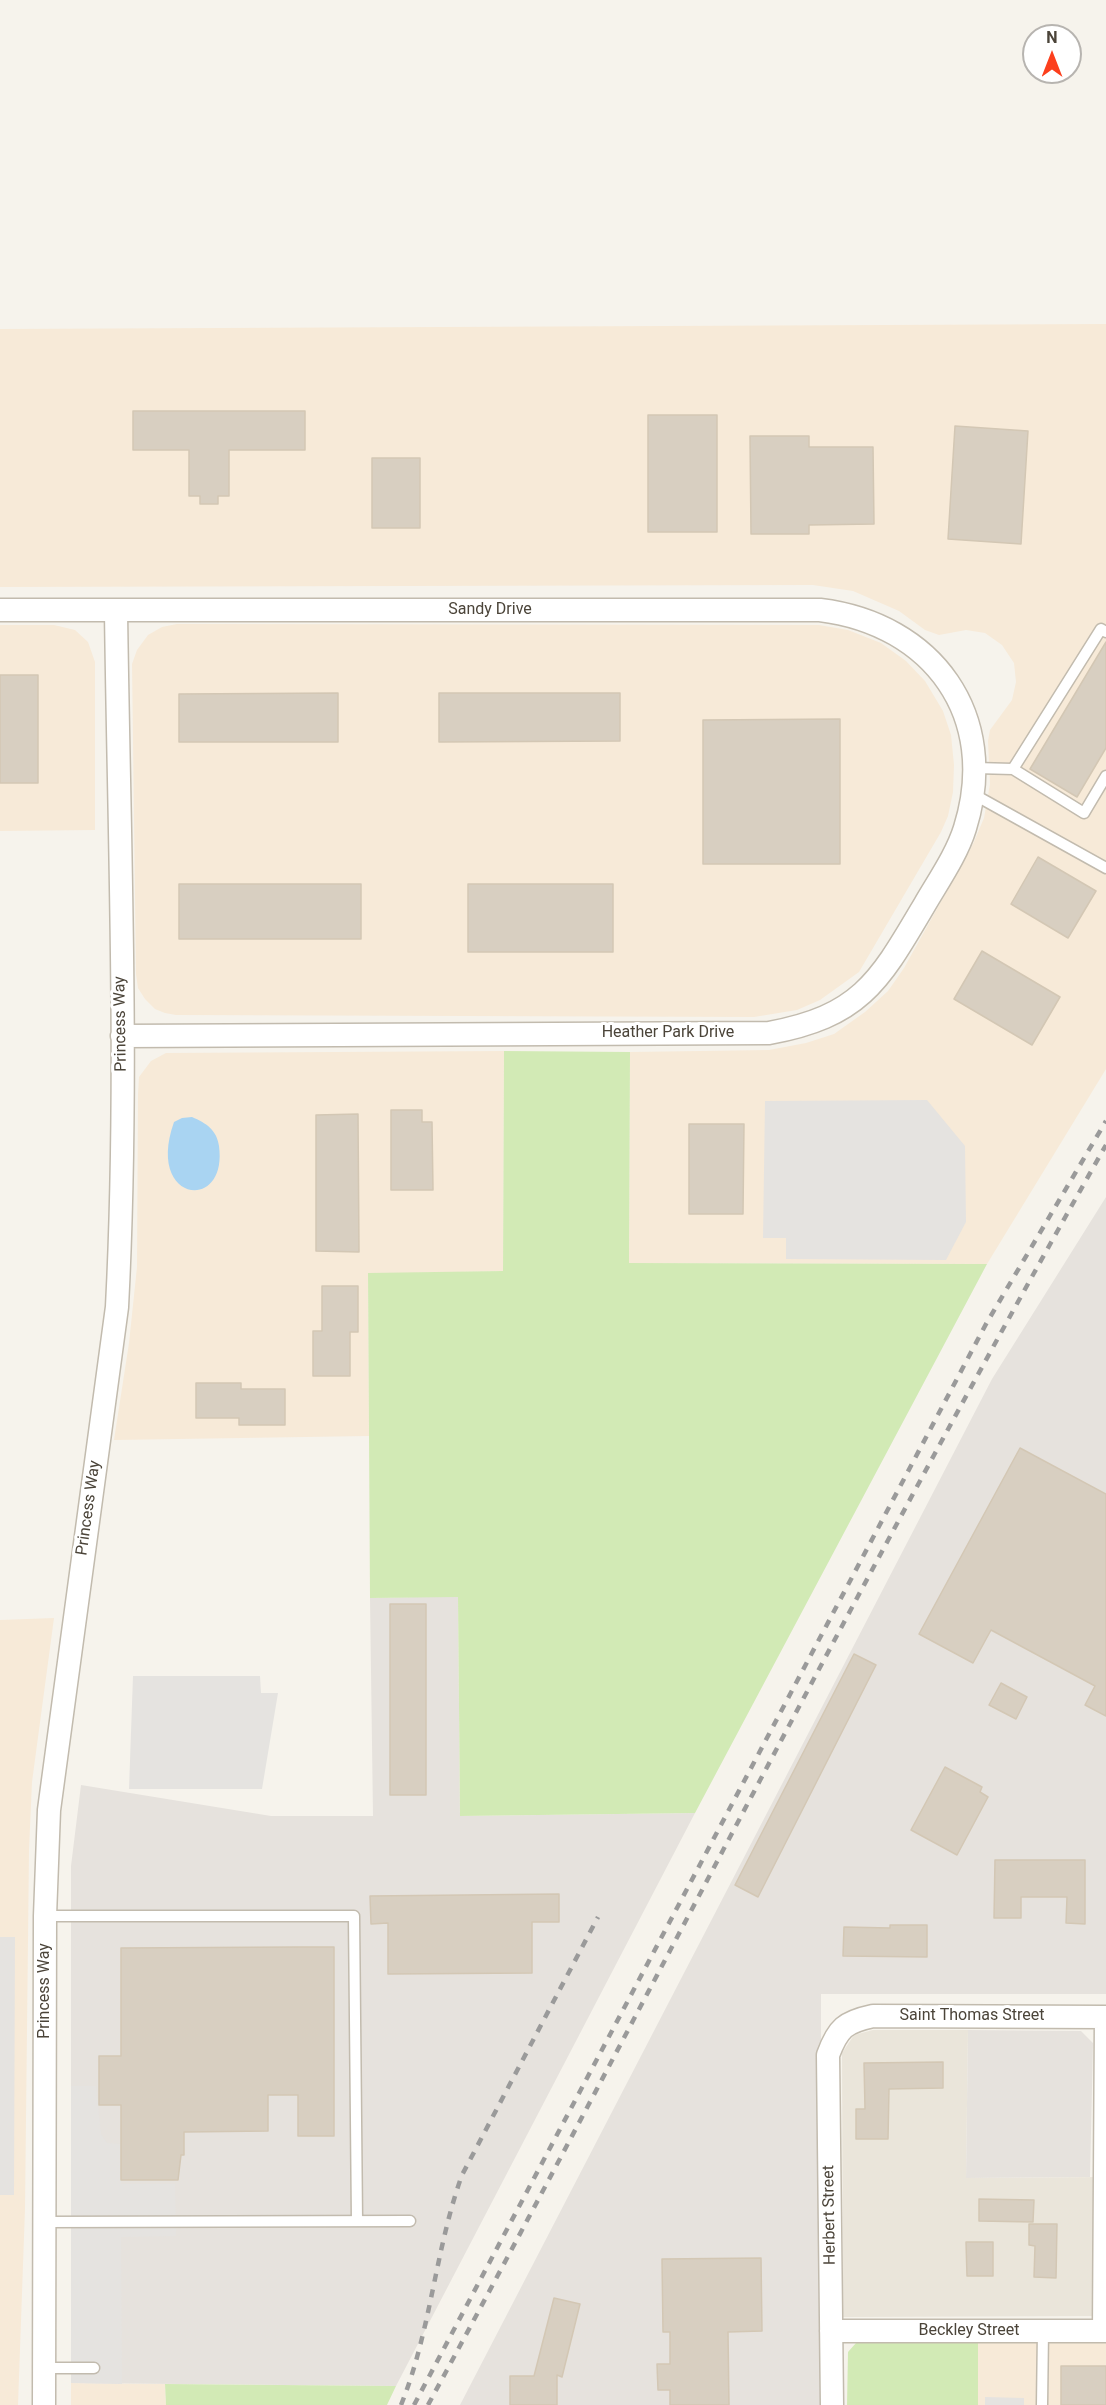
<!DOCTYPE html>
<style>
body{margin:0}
#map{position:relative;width:1106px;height:2405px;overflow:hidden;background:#f6f3ec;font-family:Roboto,sans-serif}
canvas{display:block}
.north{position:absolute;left:1022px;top:24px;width:60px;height:60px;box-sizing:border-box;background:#fff;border:2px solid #b7b4b0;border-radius:50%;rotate:0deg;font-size:16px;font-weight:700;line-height:24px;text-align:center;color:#4b4439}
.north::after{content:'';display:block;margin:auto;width:21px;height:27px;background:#fc3f1d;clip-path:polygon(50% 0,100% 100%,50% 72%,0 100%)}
</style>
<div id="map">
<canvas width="1106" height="2405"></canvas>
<div class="north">N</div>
</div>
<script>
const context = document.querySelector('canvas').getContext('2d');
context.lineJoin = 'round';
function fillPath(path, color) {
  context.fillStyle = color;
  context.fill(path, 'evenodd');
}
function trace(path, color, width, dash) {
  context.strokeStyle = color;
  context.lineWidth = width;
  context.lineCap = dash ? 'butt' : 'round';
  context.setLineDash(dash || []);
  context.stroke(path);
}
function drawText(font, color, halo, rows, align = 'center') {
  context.font = font + ' Roboto,sans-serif';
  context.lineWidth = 6;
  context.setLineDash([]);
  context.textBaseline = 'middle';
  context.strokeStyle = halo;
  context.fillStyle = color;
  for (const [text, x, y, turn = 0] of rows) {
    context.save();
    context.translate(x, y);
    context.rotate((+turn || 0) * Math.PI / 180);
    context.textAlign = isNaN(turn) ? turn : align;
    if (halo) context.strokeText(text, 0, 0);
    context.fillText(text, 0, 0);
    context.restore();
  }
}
const residential = new Path2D(`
 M873,2030H968L966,2178L1106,2177V2316L843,2317L842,2053L854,2035Z`);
const commercial = new Path2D(`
 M1106,324V1069L987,1264L629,1263L630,1052L769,1050L806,1043L834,1034L865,1012L888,991L904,968L973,844L984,818L990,784L988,741L990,730L1012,700L1016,682L1014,663L1002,645L985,633L966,630L939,635L925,630L899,611L853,591L813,585L0,587V329Z
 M177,624L819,625L848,630L881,643L906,661L925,681L943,711L951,735L954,765L953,792L948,816L941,832L859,972L820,1000L797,1010L754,1017L176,1015L165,1013L155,1009L145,999L138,988L136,974L132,664L137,650L148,635L162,627Z
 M0,625H54L75,630L88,642L95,662V830L0,831Z
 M504,1051L503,1271L368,1274L369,1436L114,1440L129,1343L137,1267L138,1094L139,1077L151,1061L166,1053Z
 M54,1618L32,1782L29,1850L25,2209L18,2405H0V1620Z
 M978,2343H1106V2405H978Z
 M71,2383L165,2384L166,2405H71Z`);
const industrial = new Path2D(`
 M1106,1197V1994H821V2405H460L992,1379Z
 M458,1596L460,1816L695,1813L396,2386L71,2383V1866L81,1785L271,1816H373L370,1598Z
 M968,2030L1081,2031L1093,2043L1090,2177L966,2178Z`);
const green = new Path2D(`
 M504,1051L630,1052L629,1263L987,1264L695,1813L460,1816L458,1597L370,1598L368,1273L503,1271Z
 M856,2343H978V2405H847L848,2352Z
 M165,2384H166L396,2386L387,2405H166Z`);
const parking = new Path2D(`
 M927,1100L965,1146L966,1222L946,1260L786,1259V1238H763L765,1101Z
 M133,1676H260L261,1693H278L262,1789H129Z
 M0,1937H15L14,2195H0Z
 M71,2086H96L101,2134L107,2143L120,2144L121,2184H175L176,2236L121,2237L122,2384L71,2383Z
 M985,2397L1024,2398V2405H985Z`);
const water = new Path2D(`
 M192,1117C206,1123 217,1130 219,1146C228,1213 145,1203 174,1122L182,1118Z`);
const building = new Path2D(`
 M133,411H305V450H229V496H218V504H200V496H189V450H133Z
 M648,415H717V532H648Z
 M955,426L1028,431L1021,544L948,539Z
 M750,436H809V447H873L874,524L809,525V534H751Z
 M372,458H420V528H372Z
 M1106,642V748L1077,797L1030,769Z
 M0,675H38V783H0Z
 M338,693V742H179V694Z
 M439,693H620V741L439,742Z
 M840,719V864H703V720Z
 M1038,857L1096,891L1068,938L1011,904Z
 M179,884H361V939H179Z
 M468,884H613V952H468Z
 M982,951L1060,997L1032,1045L954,999Z
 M391,1110H422V1122H432L433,1190H391Z
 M358,1114L359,1252L316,1251V1115Z
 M689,1124H744L743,1214H689Z
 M322,1286H358V1332H350V1376H313V1331H322Z
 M196,1383H241V1389H285V1425H239V1418H196Z
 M1020,1448L1106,1494V1716L1085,1705L1095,1686L991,1630L973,1663L919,1634Z
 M390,1604H426V1795H390Z
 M854,1654L876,1665L758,1897L735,1885Z
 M1001,1683L1027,1697L1016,1719L989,1705Z
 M945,1767L982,1787L980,1792L988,1797L957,1855L911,1830Z
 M995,1860H1085V1924L1066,1923L1067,1897H1021V1918H994Z
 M559,1894V1922H532V1973L388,1974V1923L371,1924L370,1896Z
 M890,1925H927V1957L843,1956L844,1927L890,1928Z
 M298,1947H334V2136H298V2095H268V2131L184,2132V2155H181L178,2180H121V2105H99V2056H121V1948Z
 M943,2062V2088L889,2089L888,2139H856V2109H865L864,2063Z
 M979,2199L1034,2200L1033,2222L979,2221Z
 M1029,2224H1057L1056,2278L1034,2277L1035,2246L1029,2245Z
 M966,2242H993V2276H967Z
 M761,2258L762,2331L728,2332L729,2405H670V2390H658L657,2364H670V2332H663L662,2259Z
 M554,2298L580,2304L562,2377L557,2375V2405H510V2376H534Z
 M1061,2366H1106V2405H1061Z`);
const lane = new Path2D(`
 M975,768L1013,769L1084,813L1106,776
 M1013,769L1101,629L1106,632
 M973,794L1106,868
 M45,1916H354L357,2221
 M44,2222L410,2221
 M44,2368H94
 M1042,2405L1043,2331`);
const street = new Path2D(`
 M0,610H820C933,624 1000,716 965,828C957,854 939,880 925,904C880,980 862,1016 769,1033L122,1036
 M831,2331H1106
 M44,2405L45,1916L49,1810L117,1307C129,1075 119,842 116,611
 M832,2405L828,2055C838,2028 845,2022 873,2016L1106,2017L1104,2331`);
const rail = new Path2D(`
 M401,2405C431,2331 435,2250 462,2175L598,1917
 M414,2405L986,1324L1106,1121
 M428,2405C655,1986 870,1560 1106,1145`);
const streetNames = [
 ["Sandy Drive",490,610],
 ["Princess Way",121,1024,-91],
 ["Heather Park Drive",668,1033],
 ["Princess Way",89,1508,-82],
 ["Princess Way",45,1991,-90],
 ["Saint Thomas Street",972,2016],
 ["Herbert Street",830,2215,-91],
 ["Beckley Street",969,2331]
];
fillPath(residential, '#eae5da');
fillPath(commercial, '#f7ead8');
fillPath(industrial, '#e6e2dd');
fillPath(green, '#d2eab5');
fillPath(parking, '#e5e3e0');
fillPath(water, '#a9d4f2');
fillPath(building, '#d8cfc1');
trace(building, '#d3c7b4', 1.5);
trace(lane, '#c2bbae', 13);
trace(street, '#c2bbae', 25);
trace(lane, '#fff', 10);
trace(street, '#fff', 22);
trace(rail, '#9a9a9a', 4.5, [8, 8]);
drawText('16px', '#4b4439', '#fff', streetNames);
</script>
